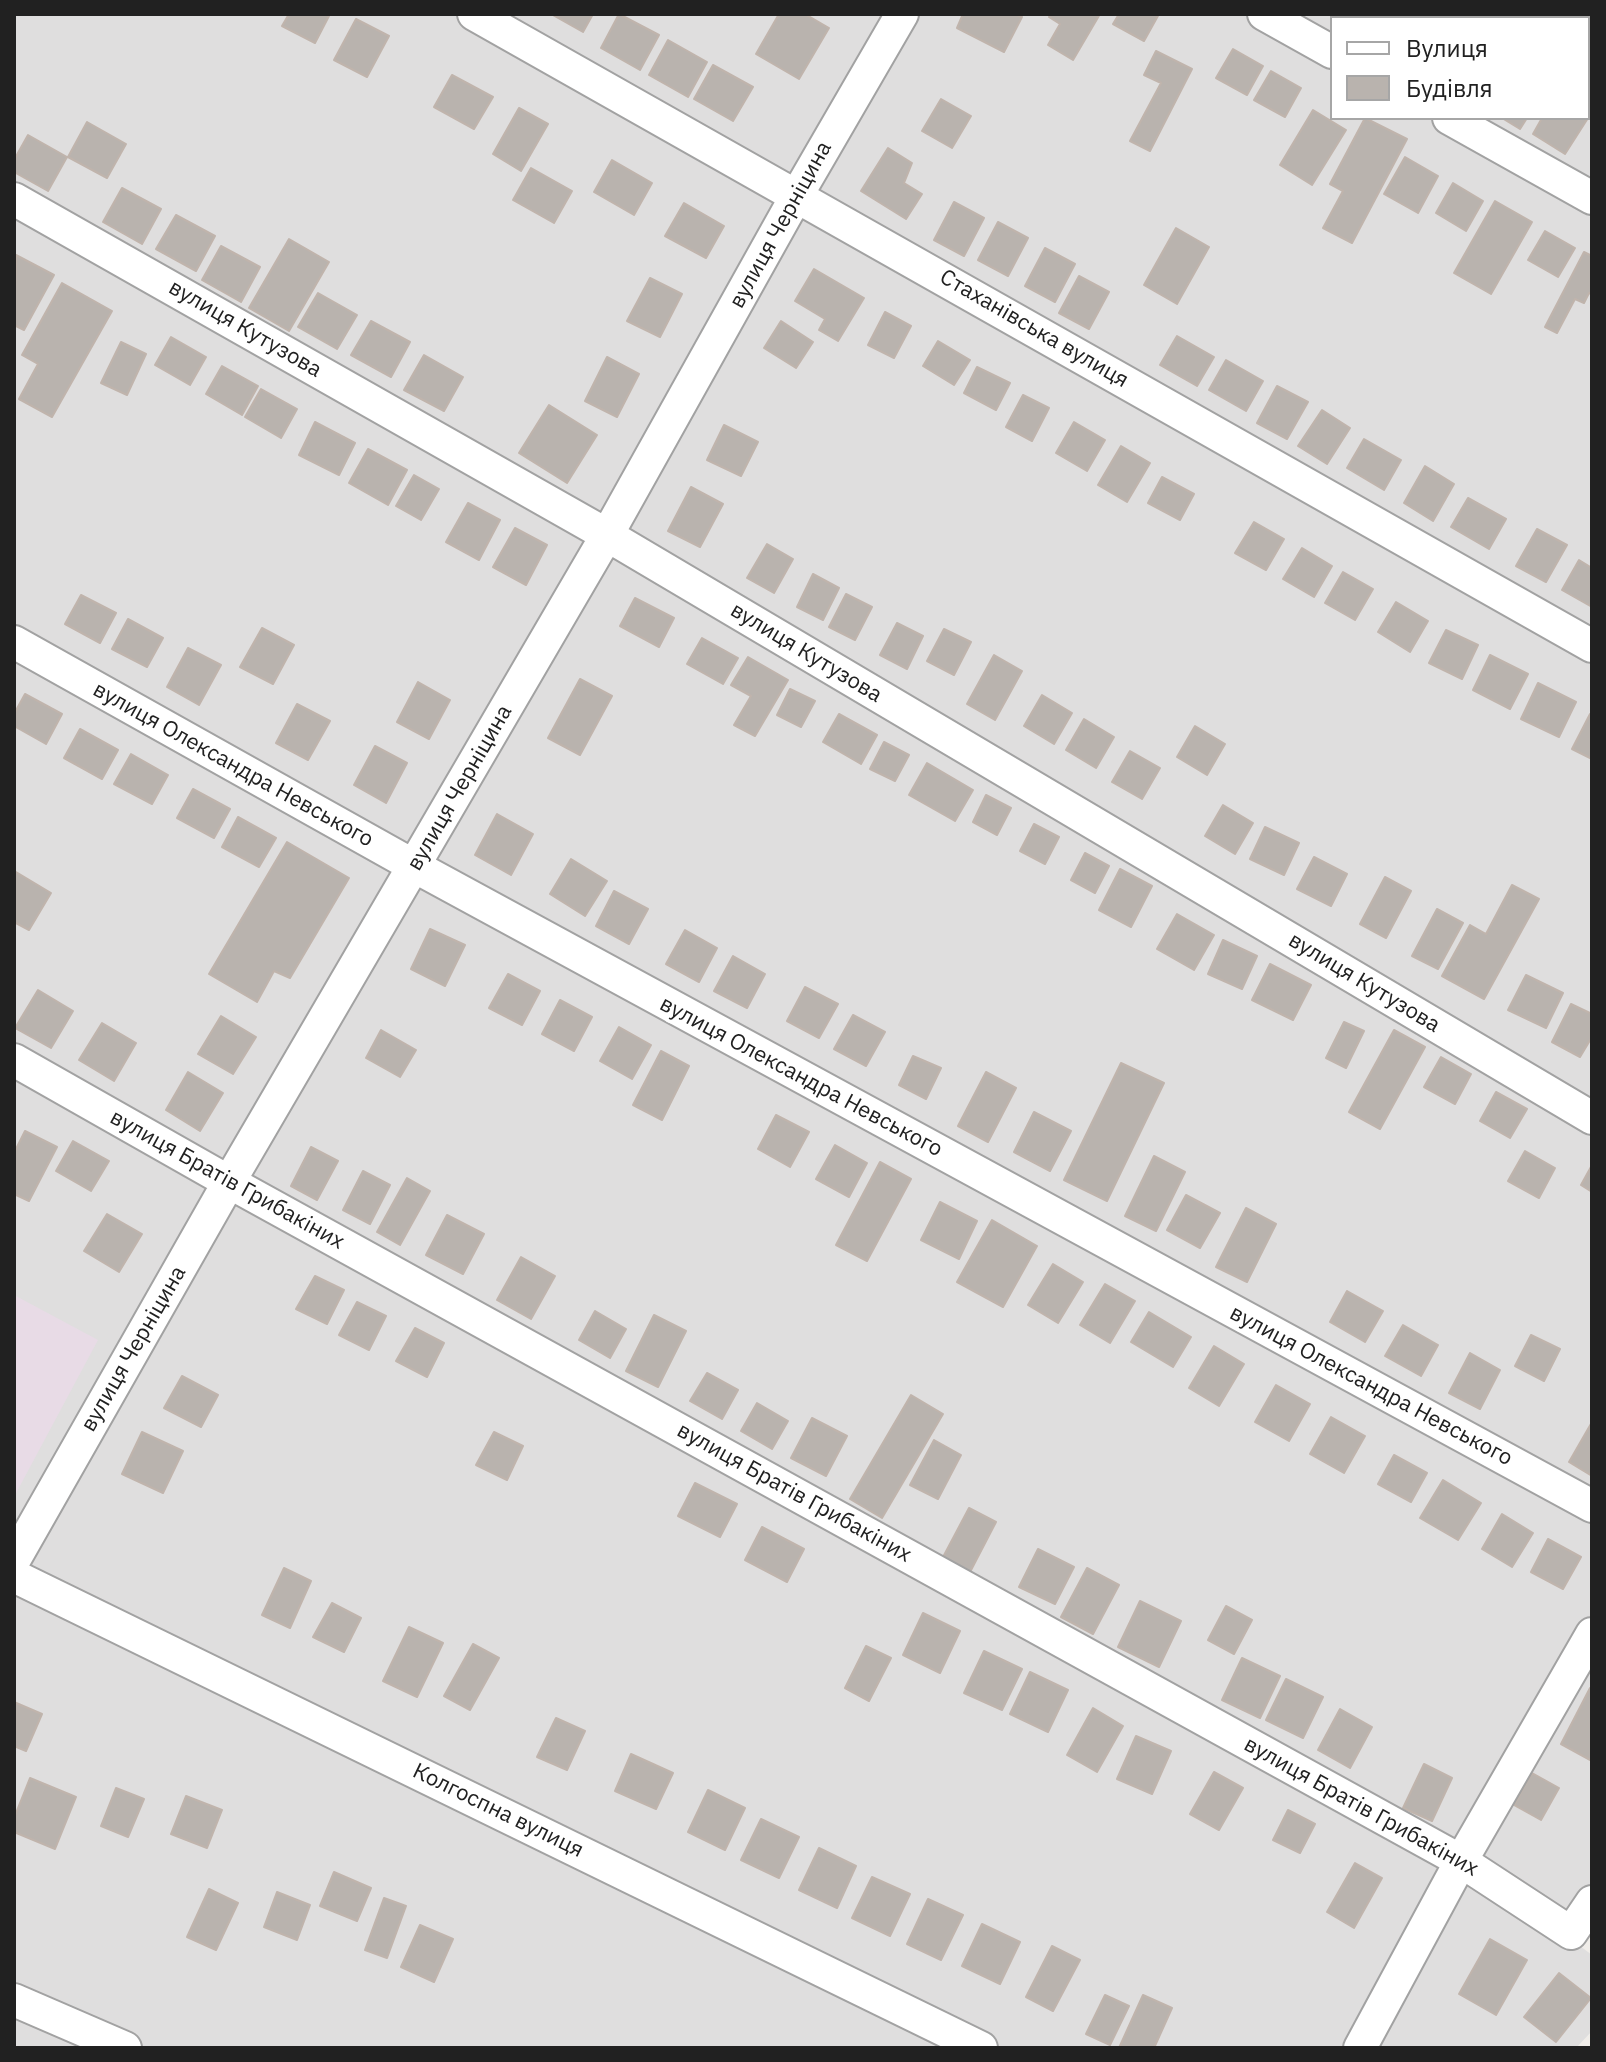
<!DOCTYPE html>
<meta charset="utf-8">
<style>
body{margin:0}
#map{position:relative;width:1606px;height:2062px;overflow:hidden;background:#f0ede9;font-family:"IBM Plex Sans",sans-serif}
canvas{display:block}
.frame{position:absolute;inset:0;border:16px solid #212121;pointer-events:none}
.legend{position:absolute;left:1330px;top:16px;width:260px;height:104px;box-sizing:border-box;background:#fff;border:2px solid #a6a6a6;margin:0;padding:10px 14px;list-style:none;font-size:24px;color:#212121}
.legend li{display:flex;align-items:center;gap:16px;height:40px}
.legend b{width:40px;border:2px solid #a6a6a6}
</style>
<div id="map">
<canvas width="1606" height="2062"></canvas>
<div class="frame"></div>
<ul class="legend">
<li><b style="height:10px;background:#fff"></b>Вулиця</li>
<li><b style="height:22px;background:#b9b3ae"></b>Будівля</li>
</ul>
</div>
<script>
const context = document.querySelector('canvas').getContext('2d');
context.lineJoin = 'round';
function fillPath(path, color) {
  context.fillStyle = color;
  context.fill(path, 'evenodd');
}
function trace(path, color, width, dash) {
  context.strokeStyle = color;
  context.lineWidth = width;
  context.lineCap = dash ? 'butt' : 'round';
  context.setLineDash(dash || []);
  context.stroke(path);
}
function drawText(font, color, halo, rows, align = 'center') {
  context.font = font + ' "IBM Plex Sans",sans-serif';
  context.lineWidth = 7;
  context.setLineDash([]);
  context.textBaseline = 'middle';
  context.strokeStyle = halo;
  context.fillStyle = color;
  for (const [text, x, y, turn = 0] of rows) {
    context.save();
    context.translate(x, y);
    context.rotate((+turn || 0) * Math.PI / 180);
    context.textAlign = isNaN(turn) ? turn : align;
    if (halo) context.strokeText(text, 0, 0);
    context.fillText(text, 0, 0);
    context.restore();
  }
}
const residential = new Path2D(`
 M14,14H1592V1930L1580,1946L1592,1955V2031L1576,2048H14ZM1332,18H1588V118H1332Z`);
const industrial = new Path2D(`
 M14,1295L98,1340L14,1497Z`);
const building = new Path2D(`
 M289,14H330L315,43L282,26Z
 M551,14H593L583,32Z
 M619,14L659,35L640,70L601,48Z
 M779,14H805L829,28L799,79L756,54Z
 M963,14H1015L1022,17L1004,52L957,28Z
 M1051,14H1100L1073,60L1048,45L1060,24L1049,17Z
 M1119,14H1159L1144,41L1113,24Z
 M1363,14H1408L1405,18H1360Z
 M356,19L389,36L367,77L334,60Z
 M668,40L707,62L688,97L649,75Z
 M1233,49L1263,66L1247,95L1216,78Z
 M1156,51L1192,69L1150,151L1130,141L1161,83L1144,75Z
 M713,65L753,87L733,121L694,99Z
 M1271,71L1301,88L1285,117L1254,100Z
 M452,75L493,97L474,129L434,107Z
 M941,99L971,116L952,148L922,131Z
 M519,108L548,124L521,171L493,154Z
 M1313,110L1346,130L1312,185L1280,165Z
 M1365,118L1407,139L1352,243L1323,228L1343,191L1330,184Z
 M1502,118H1527L1520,129Z
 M1542,118H1588L1565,154L1533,134Z
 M87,122L126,144L107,178L68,157Z
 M28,135L67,157L48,191L14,172V160Z
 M888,148L912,163L904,183L922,194L906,219L861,191Z
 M1405,157L1438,176L1418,213L1384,194Z
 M612,160L652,183L634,215L594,192Z
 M531,168L572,191L554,223L513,200Z
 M1453,183L1483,201L1466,231L1436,213Z
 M122,188L161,209L142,244L103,222Z
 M1495,201L1532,222L1491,294L1454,273Z
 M954,202L984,218L964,256L934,240Z
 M684,203L724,226L706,258L665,236Z
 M176,215L215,236L196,271L156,249Z
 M998,222L1028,238L1008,276L978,260Z
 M1176,228L1209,247L1177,304L1144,285Z
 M1545,231L1575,248L1558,277L1528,260Z
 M289,239L329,262L289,331L249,308Z
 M221,246L260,267L241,302L202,280Z
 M1045,248L1075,264L1055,302L1025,286Z
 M1584,252L1592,256V294L1589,293L1584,303L1575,299L1557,333L1545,327Z
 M16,255L54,275L24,330L14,325Z
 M814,269L864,298L838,341L819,330L825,319L795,301Z
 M1079,276L1109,292L1089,329L1059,313Z
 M650,278L682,294L660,337L627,321Z
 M62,283L112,311L52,417L19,399L38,364L22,355Z
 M318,293L357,315L337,349L298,327Z
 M885,312L911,326L894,358L868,345Z
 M371,321L410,342L391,377L351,355Z
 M781,321L813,342L796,368L764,348Z
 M1177,336L1214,357L1197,386L1160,365Z
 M171,337L206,357L190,385L155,365Z
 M938,341L970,360L954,385L923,366Z
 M121,342L146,354L127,395L101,383Z
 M424,355L463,377L444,411L404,390Z
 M607,357L639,374L617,417L585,401Z
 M1226,360L1263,381L1246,411L1209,390Z
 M222,366L258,386L242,415L206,394Z
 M977,367L1010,383L996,410L964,393Z
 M1277,386L1308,402L1287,439L1257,423Z
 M261,389L297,409L281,438L245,417Z
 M1023,395L1049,408L1032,441L1006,427Z
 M549,405L597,435L567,483L519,453Z
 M1322,410L1350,428L1327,464L1298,446Z
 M315,422L355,443L339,475L299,455Z
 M1074,422L1105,440L1087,471L1056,453Z
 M724,425L758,442L741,476L707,460Z
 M1364,439L1401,460L1384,490L1347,468Z
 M1121,446L1150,463L1127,502L1098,485Z
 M368,449L407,470L388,505L349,483Z
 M1425,466L1454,484L1433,521L1404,503Z
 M414,475L439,489L421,520L396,506Z
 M1162,477L1194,494L1180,520L1148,503Z
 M691,487L723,504L700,547L668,531Z
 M1468,498L1506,519L1489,549L1451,527Z
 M468,503L500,520L479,560L446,542Z
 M1254,522L1284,539L1266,570L1235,553Z
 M515,528L547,545L526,585L493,567Z
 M1537,529L1567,545L1546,582L1516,566Z
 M767,544L793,559L774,593L747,578Z
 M1302,548L1332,566L1314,597L1283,579Z
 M1579,560L1592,568V607L1562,590Z
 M1343,572L1373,589L1355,620L1325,603Z
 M813,574L839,588L823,620L797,607Z
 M846,594L872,607L855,640L829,627Z
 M81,595L116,613L100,643L65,624Z
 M635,598L674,618L659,647L620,626Z
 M1396,602L1428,621L1410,652L1378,632Z
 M128,619L163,638L147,667L112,649Z
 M897,623L923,636L907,669L880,655Z
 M262,628L294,645L273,684L240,667Z
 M944,629L971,642L954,675L927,661Z
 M1446,630L1478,645L1462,679L1429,663Z
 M702,638L738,658L723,684L687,664Z
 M188,648L221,665L199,705L167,687Z
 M994,655L1022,671L995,720L967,704Z
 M1490,655L1528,674L1510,709L1473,690Z
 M748,657L788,680L755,736L734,725L751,696L731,685Z
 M580,679L612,696L580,755L548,738Z
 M418,682L450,700L429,739L397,722Z
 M1538,683L1576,702L1559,737L1521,719Z
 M790,689L815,701L801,727L777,715Z
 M25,694L62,714L46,744L14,726V714Z
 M1042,695L1072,713L1054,744L1024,726Z
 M297,704L330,721L308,760L276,743Z
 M839,714L877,735L861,764L823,742Z
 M1590,714L1592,715V759L1572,749Z
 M1084,719L1114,737L1096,768L1066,750Z
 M1195,726L1225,744L1207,775L1177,757Z
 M80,729L118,750L102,779L64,758Z
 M884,742L909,755L895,781L870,769Z
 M375,746L407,763L386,803L354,785Z
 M1130,751L1160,768L1142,799L1112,782Z
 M131,754L168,775L152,804L114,784Z
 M927,763L973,790L955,821L909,795Z
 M193,789L230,809L214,838L177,818Z
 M986,795L1011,808L997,835L973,822Z
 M1223,805L1253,823L1235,854L1205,836Z
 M497,814L533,834L511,875L475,855Z
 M238,817L276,838L259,867L222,847Z
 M1034,824L1059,837L1045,864L1020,851Z
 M1265,827L1299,843L1284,875L1250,859Z
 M287,842L349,878L290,978L274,971L257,1002L209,974Z
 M1085,853L1109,866L1095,893L1071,880Z
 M1314,857L1347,874L1331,906L1297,889Z
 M571,859L607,881L585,916L550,894Z
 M1120,869L1152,886L1131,927L1099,910Z
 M16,872L51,893L29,930L14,922V875Z
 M1385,877L1411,891L1386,938L1360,924Z
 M1512,885L1539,899L1484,999L1442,976L1470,925L1486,934Z
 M614,891L648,909L629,944L596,926Z
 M1437,909L1463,923L1438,969L1412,956Z
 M1177,914L1214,935L1194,970L1157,949Z
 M430,929L465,945L445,986L411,969Z
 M685,930L717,948L699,982L666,964Z
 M1223,940L1257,956L1242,989L1208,974Z
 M733,956L765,974L747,1008L714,991Z
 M1270,964L1311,985L1293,1020L1252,1000Z
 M508,974L540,991L522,1025L489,1008Z
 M1526,975L1563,993L1546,1028L1508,1010Z
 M805,987L838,1004L819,1038L787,1021Z
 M38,990L73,1011L51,1048L15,1028Z
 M560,1000L592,1017L574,1051L542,1034Z
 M1571,1004L1592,1014V1037L1580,1057L1552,1042Z
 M853,1015L885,1032L866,1066L834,1049Z
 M221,1016L256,1037L233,1074L198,1054Z
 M1344,1022L1364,1031L1346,1068L1326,1058Z
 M102,1023L136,1043L114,1081L79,1060Z
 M619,1027L651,1045L632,1079L600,1061Z
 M381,1030L416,1050L400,1077L366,1058Z
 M1394,1030L1425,1047L1380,1129L1349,1112Z
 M661,1051L689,1066L662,1120L633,1105Z
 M913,1056L941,1068L926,1099L899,1085Z
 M1441,1057L1471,1074L1455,1104L1424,1087Z
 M1121,1063L1164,1083L1107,1201L1064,1180Z
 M188,1072L223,1093L200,1131L166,1110Z
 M986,1072L1016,1088L988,1142L958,1126Z
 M1496,1092L1527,1109L1510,1138L1480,1121Z
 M1034,1112L1071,1131L1050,1171L1014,1152Z
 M776,1115L809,1132L790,1167L758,1149Z
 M25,1131L57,1147L29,1201L14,1194V1153Z
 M73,1141L109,1161L91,1191L56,1171Z
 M835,1145L867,1163L849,1197L816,1179Z
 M311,1147L338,1161L317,1200L291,1186Z
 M1525,1151L1555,1168L1539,1198L1508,1181Z
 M1154,1156L1185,1172L1156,1231L1125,1216Z
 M880,1162L911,1179L867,1261L836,1245Z
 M1592,1165V1192L1581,1185Z
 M363,1171L390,1185L370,1224L343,1210Z
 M407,1178L430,1191L400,1245L377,1232Z
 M1186,1195L1220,1213L1200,1248L1167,1230Z
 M940,1202L977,1221L959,1259L921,1240Z
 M1246,1208L1276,1224L1247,1282L1216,1267Z
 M107,1214L142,1234L119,1272L84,1251Z
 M447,1215L484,1234L463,1274L426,1255Z
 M992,1220L1037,1246L1003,1307L957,1282Z
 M521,1257L555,1276L531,1319L497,1300Z
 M1053,1264L1083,1282L1058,1323L1028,1305Z
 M315,1276L344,1290L327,1324L296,1309Z
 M1105,1284L1135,1301L1110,1343L1080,1325Z
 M1347,1291L1383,1311L1365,1342L1330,1322Z
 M357,1302L386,1316L369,1350L339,1335Z
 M595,1311L626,1329L610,1358L579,1340Z
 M1149,1312L1191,1337L1173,1367L1131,1342Z
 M654,1315L686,1331L658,1387L626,1371Z
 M1403,1325L1438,1345L1421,1376L1385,1356Z
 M415,1328L444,1343L427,1377L396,1361Z
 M1531,1335L1560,1349L1544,1381L1515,1366Z
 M1214,1346L1244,1364L1219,1406L1189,1388Z
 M1470,1353L1500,1370L1480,1409L1449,1393Z
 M707,1373L738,1390L722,1419L690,1401Z
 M182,1376L218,1395L201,1427L164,1408Z
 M1276,1385L1310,1404L1289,1441L1255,1422Z
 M911,1395L943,1414L882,1518L850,1499Z
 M757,1403L788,1421L772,1449L741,1431Z
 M1331,1417L1365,1436L1344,1473L1310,1454Z
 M812,1418L847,1436L826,1476L791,1458Z
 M1592,1422V1476L1569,1462Z
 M142,1432L183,1451L163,1493L122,1474Z
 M494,1432L523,1446L507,1480L476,1465Z
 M934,1440L961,1455L938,1499L910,1485Z
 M1394,1455L1427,1473L1411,1502L1378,1484Z
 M1443,1480L1481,1503L1458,1540L1420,1518Z
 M695,1483L737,1504L720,1537L678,1516Z
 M969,1508L996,1522L969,1574L942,1559Z
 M1502,1514L1533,1533L1512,1567L1482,1549Z
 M762,1527L804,1549L787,1582L745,1560Z
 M1548,1539L1581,1557L1563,1589L1531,1572Z
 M1038,1549L1074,1567L1055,1604L1019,1587Z
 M284,1568L311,1581L290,1628L262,1615Z
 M1087,1568L1119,1585L1093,1634L1061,1617Z
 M1140,1601L1181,1621L1159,1667L1118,1647Z
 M332,1603L361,1618L344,1652L313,1637Z
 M1226,1606L1252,1620L1234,1654L1208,1640Z
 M923,1613L960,1631L940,1673L903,1655Z
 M409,1627L443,1643L417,1697L383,1681Z
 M473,1644L499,1658L470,1710L444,1696Z
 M866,1646L891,1658L869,1701L845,1688Z
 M984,1651L1022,1669L1002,1710L964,1693Z
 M1242,1658L1280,1676L1260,1718L1222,1700Z
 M1030,1672L1068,1690L1048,1732L1010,1714Z
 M1286,1679L1323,1697L1303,1738L1266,1720Z
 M1590,1688L1592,1689V1761L1561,1744Z
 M14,1702L42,1714L26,1751L14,1746Z
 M1093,1708L1123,1726L1097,1772L1067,1755Z
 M1340,1709L1372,1727L1350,1768L1318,1750Z
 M556,1718L585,1731L567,1770L537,1757Z
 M1136,1736L1171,1751L1152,1794L1117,1779Z
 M631,1754L673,1773L656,1809L615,1791Z
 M1424,1764L1452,1778L1432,1821L1403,1808Z
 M1214,1772L1243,1788L1219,1830L1190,1814Z
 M1532,1773L1559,1788L1541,1820L1514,1805Z
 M30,1778L76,1797L55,1849L14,1832V1818Z
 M116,1788L144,1799L128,1837L101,1826Z
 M708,1790L745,1808L725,1850L688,1832Z
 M186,1796L222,1810L207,1848L171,1834Z
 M1288,1810L1315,1824L1300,1853L1273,1840Z
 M761,1819L799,1837L779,1878L741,1860Z
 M819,1848L856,1866L837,1908L799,1890Z
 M1355,1863L1382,1878L1354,1928L1327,1912Z
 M334,1872L371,1888L357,1921L320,1906Z
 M872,1877L910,1894L890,1936L852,1918Z
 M209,1889L238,1903L216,1950L187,1937Z
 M277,1892L310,1905L297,1940L264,1927Z
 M384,1898L406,1906L387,1958L365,1950Z
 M928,1899L963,1915L941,1960L907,1944Z
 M982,1924L1020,1942L1000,1984L962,1966Z
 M420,1925L453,1939L434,1982L401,1967Z
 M1490,1939L1527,1960L1496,2015L1459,1994Z
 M1052,1946L1080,1960L1053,2011L1026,1997Z
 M1559,1973L1591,1998L1556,2042L1524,2017Z
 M1105,1995L1129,2006L1110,2045L1086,2034Z
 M1143,1995L1172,2008L1154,2048H1119Z`);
const street = new Path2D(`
 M474,14L1592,646
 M1264,14L1332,52
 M1449,118L1592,198
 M14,199L607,535L1592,1118
 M14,642L414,866L1592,1506
 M14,1060L229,1182L1461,1861L1571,1933L1592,1902
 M14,1560L229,1182L607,535L797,195L902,14
 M14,1576L981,2048
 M14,2000L125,2048
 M1360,2048L1461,1861L1592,1634`);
const streetNames = [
 ["вулиця Черніцина",781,225,-61],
 ["вулиця Кутузова",245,329,30],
 ["Стаханівська вулиця",1034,329,30],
 ["вулиця Кутузова",806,653,31],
 ["вулиця Олександра Невського",233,765,29],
 ["вулиця Черніцина",460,788,-60],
 ["вулиця Кутузова",1364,983,31],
 ["вулиця Олександра Невського",801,1077,28],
 ["вулиця Братів Грибакіних",227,1180,29],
 ["вулиця Черніцина",134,1349,-60],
 ["вулиця Олександра Невського",1371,1386,28],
 ["вулиця Братів Грибакіних",794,1493,29],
 ["вулиця Братів Грибакіних",1361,1807,29],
 ["Колгоспна вулиця",498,1811,26]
];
fillPath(residential, '#dfdede');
fillPath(industrial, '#e8dbe6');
fillPath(building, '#b9b3ae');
trace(building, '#c0b4ac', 2);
trace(street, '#a2a2a2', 36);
trace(street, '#fff', 32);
drawText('22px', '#212121', '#fff', streetNames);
</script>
